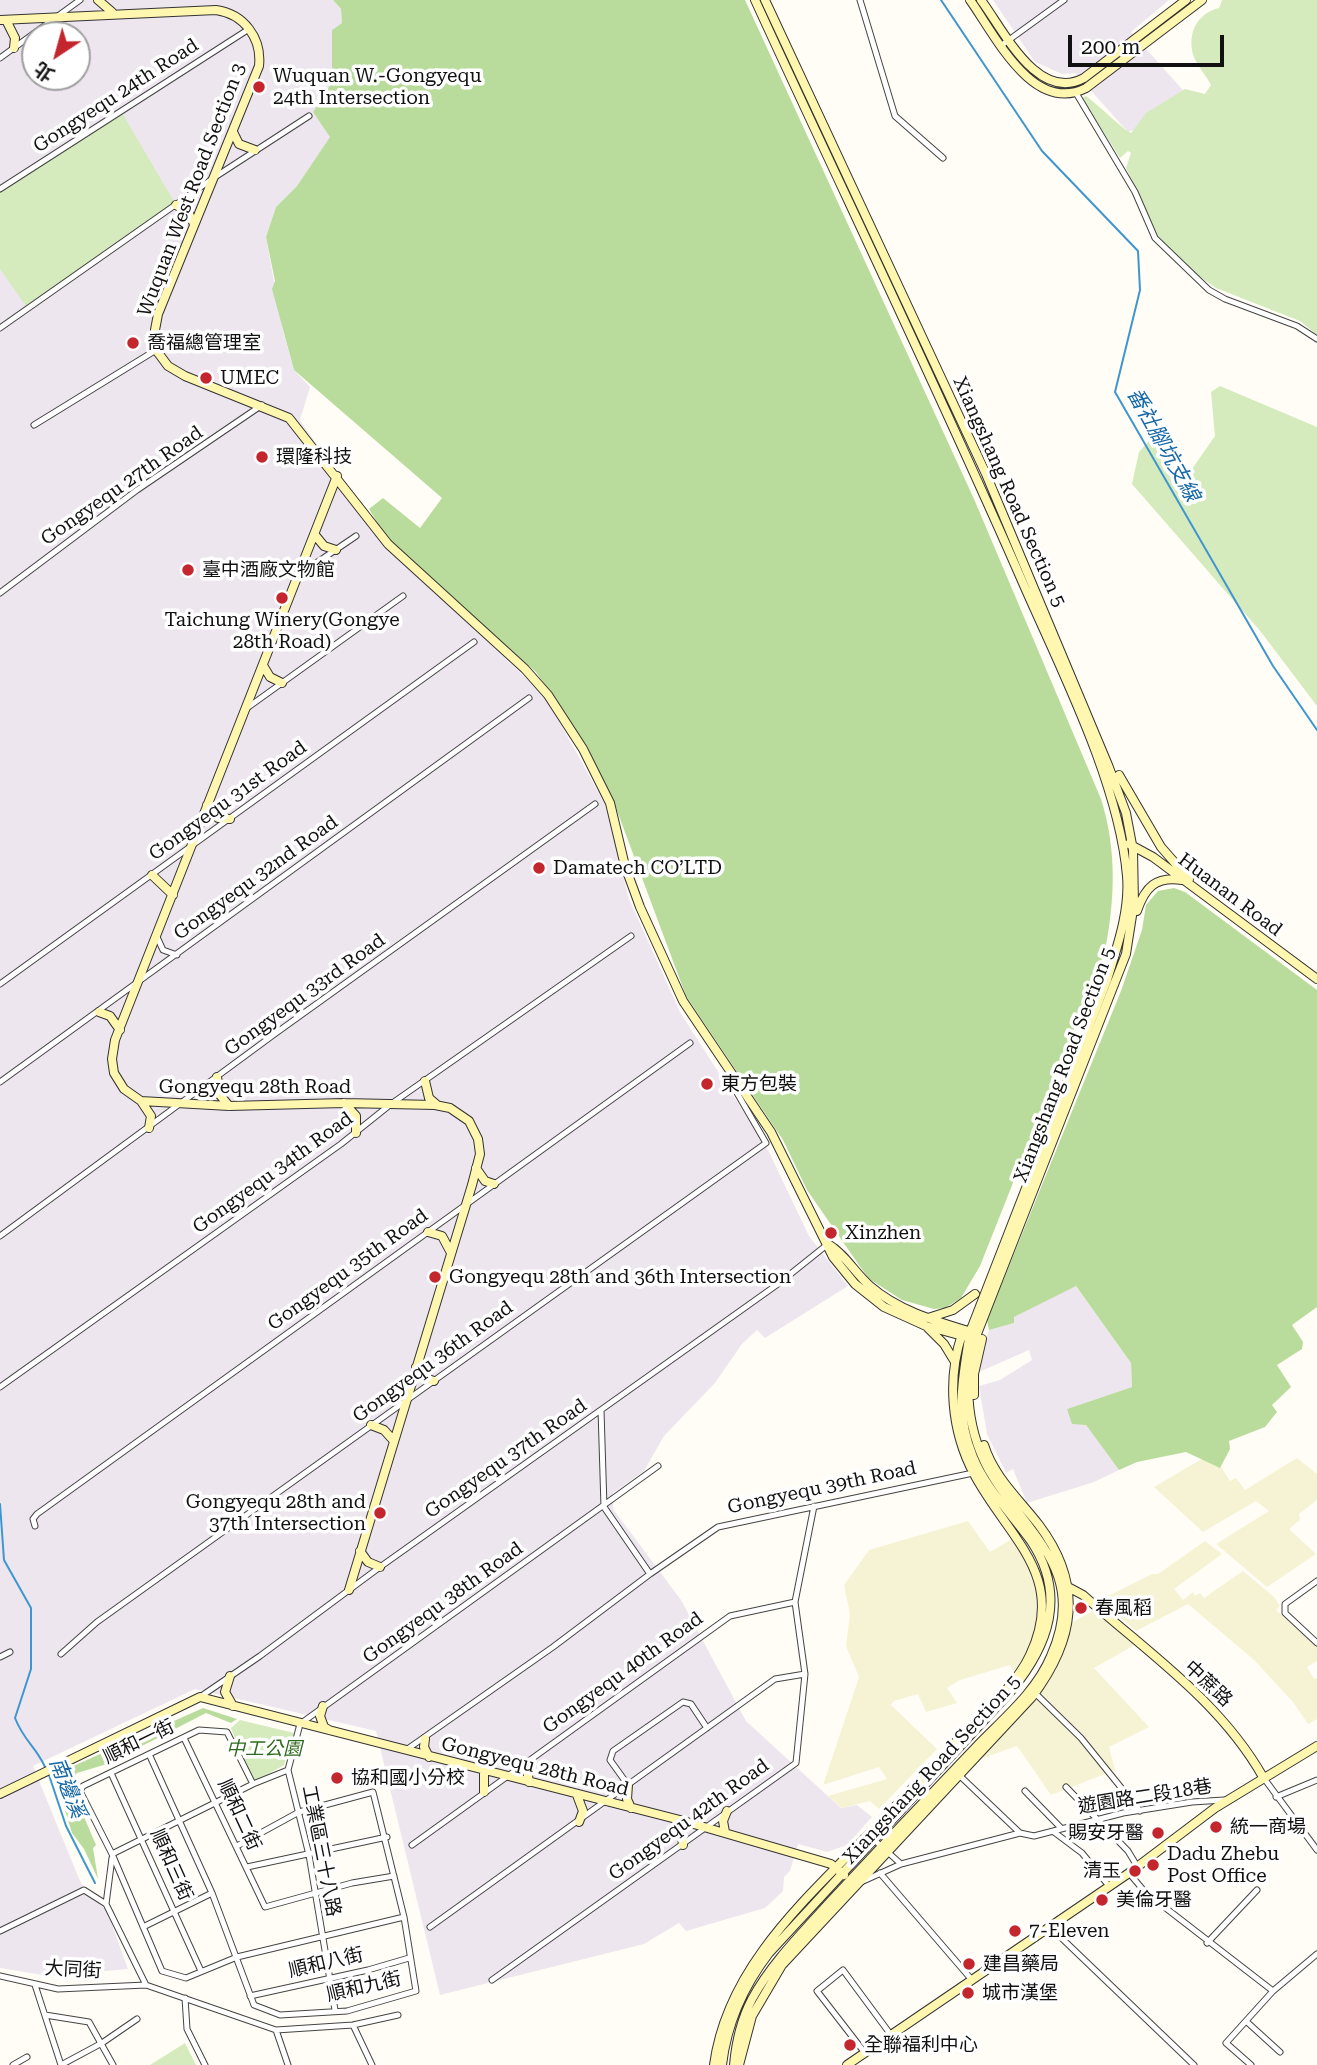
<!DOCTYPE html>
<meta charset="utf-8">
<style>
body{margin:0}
#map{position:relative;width:1317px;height:2065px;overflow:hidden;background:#fffdf5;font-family:"Roboto Serif","Noto Sans TC",serif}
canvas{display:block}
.north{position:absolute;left:21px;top:21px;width:70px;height:70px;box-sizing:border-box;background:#fff;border:2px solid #a0a0a0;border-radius:50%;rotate:216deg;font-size:19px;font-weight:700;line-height:28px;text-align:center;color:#111}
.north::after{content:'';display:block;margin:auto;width:24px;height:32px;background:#c4262e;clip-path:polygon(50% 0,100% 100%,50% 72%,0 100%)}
.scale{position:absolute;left:1068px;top:35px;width:156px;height:32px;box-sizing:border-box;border:4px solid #111;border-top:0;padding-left:9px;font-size:21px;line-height:24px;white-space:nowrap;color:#111;-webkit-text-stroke:5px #fff;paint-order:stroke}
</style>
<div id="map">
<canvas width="1317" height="2065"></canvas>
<div class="north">北</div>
<div class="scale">200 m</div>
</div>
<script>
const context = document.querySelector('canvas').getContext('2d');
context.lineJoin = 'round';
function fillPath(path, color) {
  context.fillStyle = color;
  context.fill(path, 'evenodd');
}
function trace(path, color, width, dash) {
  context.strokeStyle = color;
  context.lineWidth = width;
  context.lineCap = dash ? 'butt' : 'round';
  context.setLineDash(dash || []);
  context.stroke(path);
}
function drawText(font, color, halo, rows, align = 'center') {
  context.font = font + ' "Roboto Serif","Noto Sans TC",serif';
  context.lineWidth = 7;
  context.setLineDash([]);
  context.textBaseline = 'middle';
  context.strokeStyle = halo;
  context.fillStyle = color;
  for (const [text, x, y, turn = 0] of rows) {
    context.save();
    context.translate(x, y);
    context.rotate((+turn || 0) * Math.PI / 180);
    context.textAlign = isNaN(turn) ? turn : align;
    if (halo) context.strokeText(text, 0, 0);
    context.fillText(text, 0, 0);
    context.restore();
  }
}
const industrial = new Path2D(`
 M0,0H333L341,9L342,23L332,30V82L313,112L331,136L297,186L276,207L266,237L283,331L294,370L310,387L300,420L384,544L545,696L605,804L629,899L680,1012L768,1150L809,1236L848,1286L765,1338L757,1330L742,1344L715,1383L664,1436L644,1471L613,1493V1509L681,1600L746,1721L841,1808L857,1805L872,1817L847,1845L827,1852L798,1844L790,1871L784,1877L783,1891L765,1908L686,1931L679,1923L644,1944L440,1995L376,1731L195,1689L33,1766L80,1881L88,1894L107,1911L128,1969L49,1976L0,1968ZM35,35H77V77H35Z
 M993,0H1169L1131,32L1189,97L1142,127L1128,132L1075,73L1062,74L1035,62Z
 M1075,1285L1131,1363L1132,1387L1067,1409L1086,1425L1119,1470L1094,1482L1027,1503L1013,1469L1006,1473L987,1434L979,1386L1000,1380L1032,1360L1029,1350L979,1372L982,1355L989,1330L1014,1323V1317Z`);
const farmland = new Path2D(`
 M1212,1453L1230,1481L1236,1478L1245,1490L1297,1458L1317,1474V1500L1299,1514L1300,1520L1289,1529L1316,1554L1267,1587L1216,1544L1269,1511L1256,1501L1203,1532L1154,1487Z
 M968,1521L990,1552L1015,1537L1029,1563L1036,1584V1625L1028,1652L1014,1672L1010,1665L960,1680L947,1688L957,1703L926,1712L918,1694L894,1701L891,1705L937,1749L879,1809L870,1801L842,1808L828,1796L887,1779L879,1767L823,1785L859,1677L846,1646L850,1614L844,1585L869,1550Z
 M1205,1541L1222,1554L1174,1589L1183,1600L1193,1592L1195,1596L1200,1593L1204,1598L1243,1571L1274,1597L1280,1606L1276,1610L1317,1646V1661L1307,1667L1314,1679L1317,1678V1719L1308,1724L1293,1702L1253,1659L1188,1604L1136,1631L1100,1600L1152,1574H1158Z
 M1096,1609L1134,1641L1133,1646L1094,1668L1149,1727L1109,1747L1115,1770L1051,1795L1017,1746L980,1759L1029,1707L1055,1671L1073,1622Z`);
const green = new Path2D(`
 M1222,0H1317V335L1300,321L1216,288L1196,274L1156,235L1126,168L1131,153L1128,151L1120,158L1082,98L1086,96C1096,103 1125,131 1131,133L1146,113L1185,89L1205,94L1211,85C1206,75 1193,61 1192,50C1189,28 1200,13 1219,8Z
 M121,111L176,205L28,309L0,269V190Z
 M1220,386L1317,427V706L1261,632L1132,484L1139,452L1160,429L1185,479L1215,436L1211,392Z
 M240,1720L294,1733L284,1765L253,1783L231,1728Z
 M185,2043L196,2065H150Z`);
const forest = new Path2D(`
 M333,0H745L974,499L1101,799C1117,850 1115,899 1105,951L980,1266L961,1298L945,1308L934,1309L902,1300L868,1278L807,1190L783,1140L686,996L616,808L588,748L536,672L389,542L369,509L383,498L420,528L442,498L294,370L272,289L275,281L266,237L276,207L297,186L330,137L313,112L332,82V30L342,23L341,9Z
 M1174,888L1185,892L1317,990V1307L1292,1325L1303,1342L1302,1349L1277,1365L1291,1387L1272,1405L1277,1412L1265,1427L1229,1441L1230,1449L1220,1468L1186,1452L1137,1462L1119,1470L1086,1425L1072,1424L1067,1409L1132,1387L1131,1363L1076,1286L1014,1317V1323L989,1330L987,1320L1121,991L1142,930L1146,905L1158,891Z
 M203,1708L237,1719L231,1723L206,1713L107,1764L77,1773L69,1782L96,1845L93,1848L98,1879L84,1849L72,1833L55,1779L69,1768Z`);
const stream = new Path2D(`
 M941,0L1042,151L1138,251L1140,290L1115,392L1273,666L1317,730
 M0,1504L4,1560L31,1608V1669L15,1718C24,1741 36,1747 45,1767
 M49,1775L66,1826L95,1883`);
const street = new Path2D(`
 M860,0L895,116L943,158
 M1002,45L1064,0
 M0,58L80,0
 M1076,93L1135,192L1155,238L1209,290L1225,299L1297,326L1317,339
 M0,189L249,29
 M0,328L215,177L309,116
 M34,425L156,350
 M300,574L356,536
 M0,593L137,490L262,405
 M247,708L403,596
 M157,937L163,950L177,955
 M0,984L474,642
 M0,1082L529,698
 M0,1236L276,1033L595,804
 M0,1387L341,1144L391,1104L631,936
 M601,1410L604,1507
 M35,1526L33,1519L37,1514L690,1043
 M650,1574L718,1527L973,1473
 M1317,1581L1285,1604V1613L1317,1643
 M61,1654L97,1622L766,1143L733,1086L735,1079
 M0,1657L10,1652
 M1035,1693L1081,1738L1140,1811
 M200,1697L260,1656L380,1567L778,1284L828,1244
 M184,1738L265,1907L352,1883L394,1876
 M406,1750L553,1647L650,1574L604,1507
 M149,1754L212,1893L254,2005L280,2015L347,2011L416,1991L404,1917L373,1792L299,1812L237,1846
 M111,1773L201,1971
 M959,1775L1020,1833
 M1263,1777L1317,1850
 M253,1784L227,1732L199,1730L83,1786L80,1791L112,1854L162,1971L186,1978L237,1957L404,1917
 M628,1785L610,1760L613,1751L683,1702L691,1704L707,1728
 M1066,1787L1128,1851L1137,1866
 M1025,1791L1061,1828
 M1276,1797L1317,1780
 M1054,1832L1082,1853L1109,1886
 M872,1838L901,1864
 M412,1845L730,1616L795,1602
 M112,1854L253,1784L288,1770
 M247,1867L387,1837
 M880,1873L972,1980
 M1129,1873L1145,1892L1273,1991
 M861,1882L901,1864L1020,1833L1034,1836L1123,1813L1192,1802L1224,1800
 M106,1904L112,1858
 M143,1927L212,1893
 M430,1927L775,1679L805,1674
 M1050,1927L1194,2065
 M0,1931L84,1890L106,1904L146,1985
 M1207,1943L1257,1890
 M0,1976L58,1989L146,1985L276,2030L353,2025L398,2015
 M492,1980L796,1763L805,1674L795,1602L814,1506
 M35,1985L61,2065
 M250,1996L368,1970L409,1958
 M185,1998L187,2029L205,2065
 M335,2010L309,1855L288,1770L300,1724L658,1466
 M45,2015L89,2022L113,2065
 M1247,2022L1280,2052
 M353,2025L372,2065
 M276,2030L288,2065
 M865,2053L817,1991L843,1970L891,2035
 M13,2065L27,2057
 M61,2065L102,2043L137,2019
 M1251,2065L1226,2043L1273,1991L1317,1954`);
const secondary = new Path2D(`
 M98,0L112,12
 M970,0C995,35 1033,115 1086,88L1202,0
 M981,0C1004,31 1038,103 1084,78L1186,0
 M0,20L216,10C244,14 262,38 259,66L158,314L155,330L156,350L168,366L185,376L289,418L388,544L525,669L548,695L583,749L610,803L625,866L640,907L683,1001L771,1132L833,1257L855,1284L884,1307L926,1326L981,1341
 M6,20L15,38L14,48
 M233,132L239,144L255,150
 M176,205L188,212L194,224
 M337,476L115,1040L112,1059L114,1073L124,1089L141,1101L229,1106L344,1103L435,1105L450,1108L469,1121L478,1139L480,1154L472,1185L349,1590
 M315,535L324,546L336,550
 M264,667L270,677L282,683
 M1119,775L1161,847L1189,879
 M207,805L218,818L230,819
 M1129,844L1153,857L1317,979
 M152,875L173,895
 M1137,911C1145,887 1156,876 1182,880
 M99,1012L110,1016L120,1030
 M217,1077L220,1095L229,1106
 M425,1081L429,1098L436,1104
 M141,1101L151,1116L149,1128
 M344,1103L356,1116V1133
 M476,1168L485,1181L494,1184
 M428,1232L442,1236L450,1251
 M828,1244C845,1254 855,1273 870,1286C900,1312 939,1322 975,1333
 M928,1318L953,1310L975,1294
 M928,1328L944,1344L955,1362
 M416,1367L425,1378L434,1381
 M974,1395V1374L982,1339
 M371,1425L384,1430L393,1440
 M360,1551L368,1562L380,1567
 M1066,1586L1083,1595C1147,1652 1220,1701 1263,1777
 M230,1676L225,1692L233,1706
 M323,1706L320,1716L324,1727L329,1730
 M425,1739L424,1747L429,1757
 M950,1748C974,1722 1015,1688 1030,1655C1068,1575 1007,1537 974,1474C951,1431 947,1379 962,1334
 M526,1762L529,1782
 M484,1770V1792
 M628,1785L627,1799L631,1808
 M0,1794L200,1697L680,1820L831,1864L844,1875
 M577,1795L583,1811L579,1822
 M680,1820L683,1845
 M878,1825L936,1763
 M725,1832L723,1821L727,1811
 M714,2065C727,1968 804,1901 869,1834
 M722,2065C727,2022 743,1987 769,1953L1011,1691C1049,1645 1067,1595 1031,1541C1011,1513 986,1489 973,1457C954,1411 963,1378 970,1332L1107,980C1117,947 1130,911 1127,876C1119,782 1060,668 1022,581C937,386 844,194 755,0
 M734,2065C736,2042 741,2020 752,1999C771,1964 801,1934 828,1904C877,1851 927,1798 977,1746C1004,1718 1036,1692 1051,1656C1088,1573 1031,1538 993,1477C967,1435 961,1380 977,1334L1126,954L1134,903L1133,850L1126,813L1108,765L986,474L765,0
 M739,2065L752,2016L782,1965L1032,1697C1075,1640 1084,1585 1039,1525C1019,1499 994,1477 984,1445
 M847,2065L1129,1873L1215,1808L1317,1746`);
const markers = [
 [259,87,7,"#c4262e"],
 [133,343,7,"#c4262e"],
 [206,378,7,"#c4262e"],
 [262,457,7,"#c4262e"],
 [188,570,7,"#c4262e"],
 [282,598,7,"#c4262e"],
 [539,868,7,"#c4262e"],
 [707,1084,7,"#c4262e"],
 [831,1233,7,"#c4262e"],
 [435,1277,7,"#c4262e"],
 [380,1513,7,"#c4262e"],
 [1081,1608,7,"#c4262e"],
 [337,1778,7,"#c4262e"],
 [1216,1827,7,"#c4262e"],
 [1158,1833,7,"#c4262e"],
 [1153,1865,7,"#c4262e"],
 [1135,1871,7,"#c4262e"],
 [1102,1900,7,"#c4262e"],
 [1015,1931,7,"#c4262e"],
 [969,1964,7,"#c4262e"],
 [968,1993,7,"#c4262e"],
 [850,2045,7,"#c4262e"]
];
const poiNames = [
 ["Wuquan W.-Gongyequ",273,76],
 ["24th Intersection",273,98],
 ["喬福總管理室",147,343],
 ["UMEC",220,378],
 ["環隆科技",276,457],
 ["臺中酒廠文物館",202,570],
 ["Taichung Winery(Gongye",282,620,"center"],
 ["28th Road)",282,642,"center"],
 ["Damatech CO’LTD",553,868],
 ["東方包裝",721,1084],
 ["Xinzhen",845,1233],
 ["Gongyequ 28th and 36th Intersection",449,1277],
 ["Gongyequ 28th and",366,1502,"right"],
 ["37th Intersection",366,1524,"right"],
 ["春風稻",1095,1608],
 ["協和國小分校",351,1778],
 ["統一商場",1230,1827],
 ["賜安牙醫",1144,1833,"right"],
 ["Dadu Zhebu",1167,1854],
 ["Post Office",1167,1876],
 ["清玉",1121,1871,"right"],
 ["美倫牙醫",1116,1900],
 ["7-Eleven",1029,1931],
 ["建昌藥局",983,1964],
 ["城市漢堡",982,1993],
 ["全聯福利中心",864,2045]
];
const streetNames = [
 ["Gongyequ 24th Road",116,96,-33],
 ["Wuquan West Road Section 3",192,190,-69],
 ["Gongyequ 27th Road",122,486,-35],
 ["Xiangshang Road Section 5",1009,492,66],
 ["Gongyequ 31st Road",228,801,-36],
 ["Gongyequ 32nd Road",256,878,-36],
 ["Huanan Road",1230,895,37],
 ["Gongyequ 33rd Road",305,995,-36],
 ["Xiangshang Road Section 5",1065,1065,-69],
 ["Gongyequ 28th Road",255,1087],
 ["Gongyequ 34th Road",273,1173,-36],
 ["Gongyequ 35th Road",348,1270,-36],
 ["Gongyequ 36th Road",433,1362,-36],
 ["Gongyequ 37th Road",506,1459,-35],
 ["Gongyequ 39th Road",822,1488,-12],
 ["Gongyequ 38th Road",443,1603,-36],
 ["Gongyequ 40th Road",623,1673,-36],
 ["中蔗路",1208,1684,43],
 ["順和一街",139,1742,-26],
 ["Gongyequ 28th Road",535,1767,14],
 ["Xiangshang Road Section 5",932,1770,-47],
 ["遊園路二段18巷",1145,1797,-9],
 ["順和二街",239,1815,65],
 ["Gongyequ 42th Road",689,1820,-36],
 ["工業區三十八路",321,1851,79],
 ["順和三街",171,1865,66],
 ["順和八街",326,1963,-13],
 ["大同街",73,1970,3],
 ["順和九街",364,1987,-13]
];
const parkNames = [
 ["中工公園",264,1749]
];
const waterNames = [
 ["番社腳坑支線",1163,445,61],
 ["南邊溪",67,1788,68]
];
fillPath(industrial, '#eee6ef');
fillPath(farmland, '#f6f3d4');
fillPath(green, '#d5ebbd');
fillPath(forest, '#b9dc9c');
trace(stream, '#3f96cf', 2);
trace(street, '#444', 7);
trace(secondary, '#333', 10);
trace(street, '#fff', 5);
trace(secondary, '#fff6b0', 8);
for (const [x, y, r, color] of markers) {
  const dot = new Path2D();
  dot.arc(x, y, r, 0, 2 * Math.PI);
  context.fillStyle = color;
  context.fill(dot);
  trace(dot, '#fff', 2.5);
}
drawText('19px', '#111', '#fff', poiNames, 'left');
drawText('19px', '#111', '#fff', streetNames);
drawText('italic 19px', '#2f6b1f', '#fff', parkNames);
drawText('italic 21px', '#1768a6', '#fff', waterNames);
</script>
